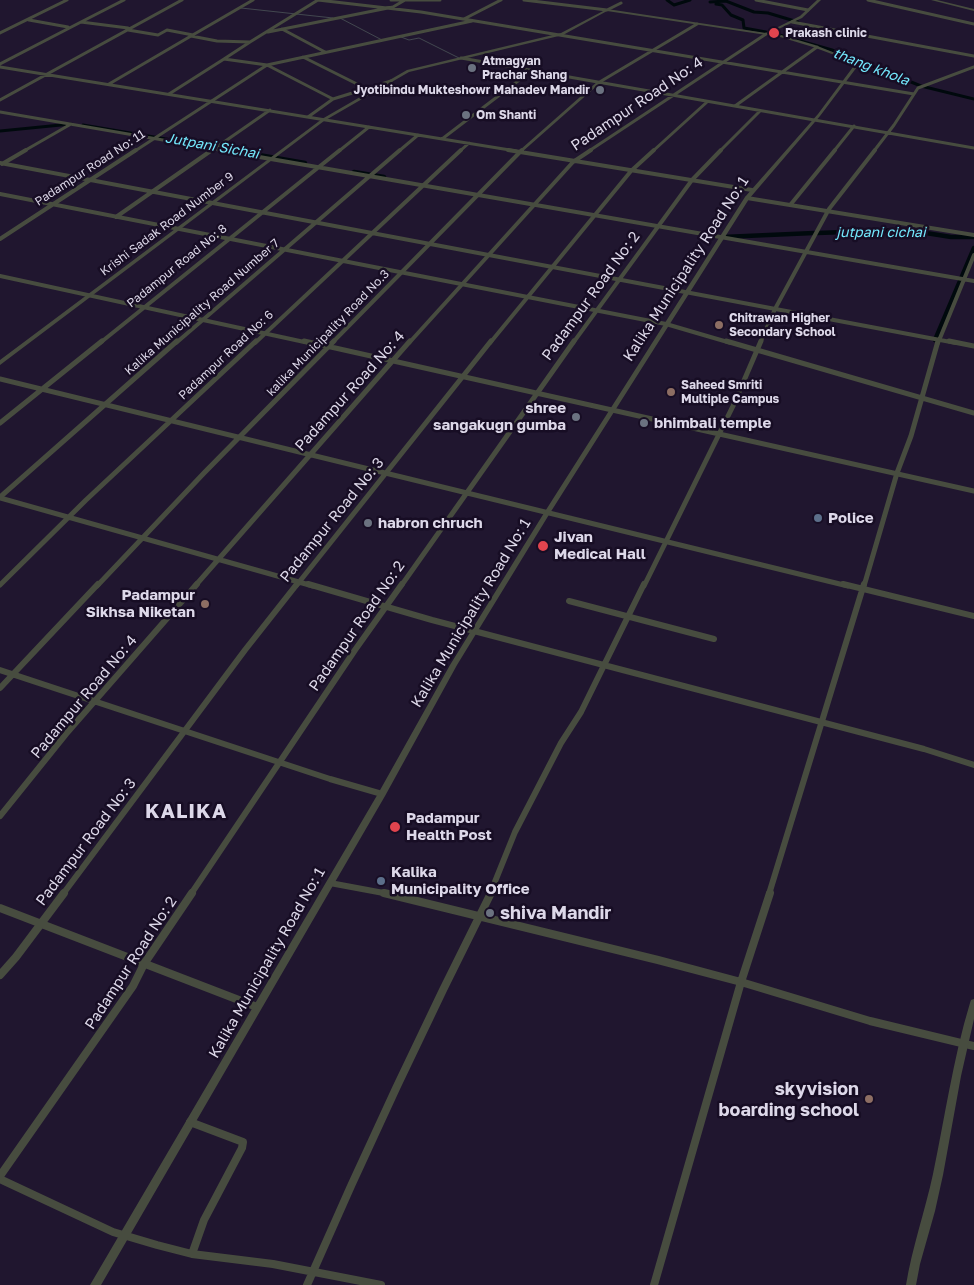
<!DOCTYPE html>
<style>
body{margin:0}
canvas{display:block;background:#20162f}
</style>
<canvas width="974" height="1285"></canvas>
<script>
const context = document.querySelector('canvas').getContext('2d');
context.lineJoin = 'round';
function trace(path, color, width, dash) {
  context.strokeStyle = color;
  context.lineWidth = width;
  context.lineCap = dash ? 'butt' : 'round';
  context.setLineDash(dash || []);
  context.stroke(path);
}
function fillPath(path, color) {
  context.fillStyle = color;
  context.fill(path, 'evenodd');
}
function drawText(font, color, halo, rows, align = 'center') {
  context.font = font + ' "Golos Text",sans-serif';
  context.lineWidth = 5;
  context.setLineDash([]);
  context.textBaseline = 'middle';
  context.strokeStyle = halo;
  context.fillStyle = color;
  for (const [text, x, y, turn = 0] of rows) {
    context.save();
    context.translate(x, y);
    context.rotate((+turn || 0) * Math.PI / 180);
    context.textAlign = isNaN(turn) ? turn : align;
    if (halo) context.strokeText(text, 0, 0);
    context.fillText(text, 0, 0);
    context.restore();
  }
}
const stream = new Path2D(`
 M241,8L333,18
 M340,18L382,40
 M401,37L409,40L419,38L459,58`);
const canalFar1 = new Path2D(`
 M667,0L674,5L690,0
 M710,2L726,1L754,12L768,13L798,22
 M716,4L722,5L731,15L743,20L744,28L766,32
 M776,34L832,50L921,86L974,99
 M83,125L237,151
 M0,131L71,124`);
const canal = new Path2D(`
 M230,150L305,163
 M354,172L384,177
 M817,233L907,230L951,237H974
 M723,237L814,233
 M939,341L935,340L974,248`);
const minorFar4 = new Path2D(`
 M253,0L191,36L217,41L250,42L224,59L267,65L333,99
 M318,0L421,12L914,94
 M391,0H440
 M524,0L607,10L621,3
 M756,0L808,10
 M868,0L974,24
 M464,19L501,0
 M29,20L68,27
 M81,22L124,0
 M792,22L974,56
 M282,29L325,52
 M268,32L393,7L405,0
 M0,33L67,0
 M250,42L318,0
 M303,57L365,88
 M461,58L974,148
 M0,64L81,22L128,28V30L158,35L167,30L193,35
 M0,67L516,151
 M109,84L191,36
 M169,94L224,59
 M0,100L182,0
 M735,106L817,47
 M0,112L227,151
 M308,117L333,99L391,81
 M442,139L531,71
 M24,151L71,124
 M135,151L267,65L472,21
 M211,151L270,110
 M339,151L369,127
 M399,151L418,135
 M460,151L469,143
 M521,151L598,83L697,24
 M589,151L766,34
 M653,151L707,102
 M720,151L760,111
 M834,151L854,126
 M874,151L894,125L918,88L974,67`);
const minorFar3 = new Path2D(`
 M219,150L974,281
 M508,150L752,190
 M0,163L956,343
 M2,164L26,150
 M0,194L666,324L731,343
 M747,198L974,235
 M791,204L835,150
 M116,217L212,150
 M0,239L136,150
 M0,276L309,343
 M100,343L340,150
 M176,343L400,150
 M255,343L461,150
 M332,343L522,150
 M409,343L573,162L591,150
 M490,343L631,171L654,150
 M573,343L692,180L721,150
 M760,343L775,309L829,209L875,150
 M938,343L974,255`);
const minorFar2 = new Path2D(`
 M304,341L974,491
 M726,341L974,413
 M949,341L974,346
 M0,379L848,586
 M0,423L102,341
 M0,497L177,341
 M0,498L313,586
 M0,585L86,500L256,341
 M97,586L204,473L334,341
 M195,586L410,341
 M296,586L491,341
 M401,586L574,341
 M644,586L733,406L761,341
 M864,586L897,473L911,436L938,341`);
const minorFar1 = new Path2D(`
 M308,584L432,620L924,749L974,765
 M843,584L974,616
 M569,601L714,639
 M0,670L330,779L382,794
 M0,688L98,584
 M0,816L66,734L197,584
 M330,883L389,894
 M63,894L245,650L297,584
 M191,894L355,650L402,584
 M490,894L515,832L561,743L581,712L644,584
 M769,894L864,584`);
const minor = new Path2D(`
 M384,893L658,960L741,982L870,1021L974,1046
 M0,908L257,1007
 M0,975L16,957L64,893
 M190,1122L243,1142L242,1148L204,1220L192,1254
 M0,1176L133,986L144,964L192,893
 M0,1179L113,1232L157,1245L192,1254L273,1264L381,1285
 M307,1285C365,1152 426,1022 491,893
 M654,1285L741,982L770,893`);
const tertiary = new Path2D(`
 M817,0H821L802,18L770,33L781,35L815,45L860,63L820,116L749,199L550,513L457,665L385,796L101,1285H90L379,792L450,665L544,513L745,197L818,114L856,63L813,47L780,37L607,11L563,35L409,72L324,121L0,365V360L322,119L407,70L561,33L607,9L766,33L800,16Z
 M931,0H937L974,9V11Z
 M974,999V1019L961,1076L943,1175L935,1211L920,1264L916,1285H906C912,1248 925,1211 933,1174C945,1117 953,1059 970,1003L971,1000Z`);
const markers = [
 [774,33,6,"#e0444e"],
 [472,68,5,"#6b7280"],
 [600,90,5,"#6b7280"],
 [466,115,5,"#6b7280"],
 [719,325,5,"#8d6e63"],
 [671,392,5,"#8d6e63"],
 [576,417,5,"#6b7280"],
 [644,423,5,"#6b7280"],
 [818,518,5,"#5c6f8a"],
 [368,523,5,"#6b7280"],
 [543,546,6,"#e0444e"],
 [205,604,5,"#8d6e63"],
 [395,827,6,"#e0444e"],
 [381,881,5,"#5c6f8a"],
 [490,913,5,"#6b7280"],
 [869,1099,5,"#8d6e63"]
];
const farPoinames = [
 ["Prakash clinic",785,33],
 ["Atmagyan",482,61],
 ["Prachar Shang",482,75],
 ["Jyotibindu Mukteshowr Mahadev Mandir",590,90,"right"],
 ["Om Shanti",476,115],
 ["Chitrawan Higher",729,318],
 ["Secondary School",729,332],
 ["Saheed Smriti",681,385],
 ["Multiple Campus",681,399]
];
const farStreetnames = [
 ["Padampur Road No: 11",90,168,-33],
 ["Krishi Sadak Road Number 9",167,224,-37],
 ["Padampur Road No: 8",177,266,-39],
 ["Kalika Municipality Road Number 7",202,307,-41],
 ["kalika Municipality Road No.3",328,333,-46],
 ["Padampur Road No: 6",226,355,-43]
];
const farWaternames = [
 ["thang khola",871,67,21],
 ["Jutpani Sichai",212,146,10],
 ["jutpani cichai",881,233]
];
const streetNames = [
 ["Padampur Road No: 4",637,104,-34],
 ["Kalika Municipality Road No: 1",686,269,-57],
 ["Padampur Road No: 2",591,296,-54],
 ["Padampur Road No: 4",350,391,-48],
 ["Padampur Road No: 3",332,520,-51],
 ["Kalika Municipality Road No: 1",471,613,-59],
 ["Padampur Road No: 2",357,626,-55],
 ["Padampur Road No: 4",84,697,-50],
 ["Padampur Road No: 3",86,842,-53],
 ["Padampur Road No: 2",131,963,-57],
 ["Kalika Municipality Road No: 1",267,963,-60]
];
const poiNames = [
 ["shree",566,408,"right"],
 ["sangakugn gumba",566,425,"right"],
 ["bhimbali temple",654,423],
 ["Police",828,518],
 ["habron chruch",378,523],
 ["Jivan",554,537],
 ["Medical Hall",554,554],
 ["Padampur",195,595,"right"],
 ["Sikhsa Niketan",195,612,"right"],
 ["Padampur",406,818],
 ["Health Post",406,835],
 ["Kalika",391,872],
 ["Municipality Office",391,889]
];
const nearPoinames = [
 ["shiva Mandir",500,913],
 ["skyvision",859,1089,"right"],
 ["boarding school",859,1110,"right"]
];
const districtNames = [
 ["KALIKA",186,812]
];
trace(stream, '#42474f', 1);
trace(canalFar1, '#00090d', 3);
trace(canal, '#00090d', 4.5);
trace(minorFar4, '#474c3f', 3);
trace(minorFar3, '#474c3f', 4);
trace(minorFar2, '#474c3f', 5);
trace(minorFar1, '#474c3f', 6);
trace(minor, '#474c3f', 8);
fillPath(tertiary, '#474c3f');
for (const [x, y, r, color] of markers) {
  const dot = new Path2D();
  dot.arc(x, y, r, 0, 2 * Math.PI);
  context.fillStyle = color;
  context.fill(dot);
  trace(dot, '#170d24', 2);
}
drawText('bold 12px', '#ddd8e9', '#170d24', farPoinames, 'left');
drawText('12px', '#ddd8e9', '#170d24', farStreetnames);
drawText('italic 14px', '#73e8fc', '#170d24', farWaternames);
drawText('15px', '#ddd8e9', '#170d24', streetNames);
drawText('bold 15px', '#ddd8e9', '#170d24', poiNames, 'left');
drawText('bold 18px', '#ddd8e9', '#170d24', nearPoinames, 'left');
context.letterSpacing = '1px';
drawText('bold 20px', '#ddd8e9', '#170d24', districtNames);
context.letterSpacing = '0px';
</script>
